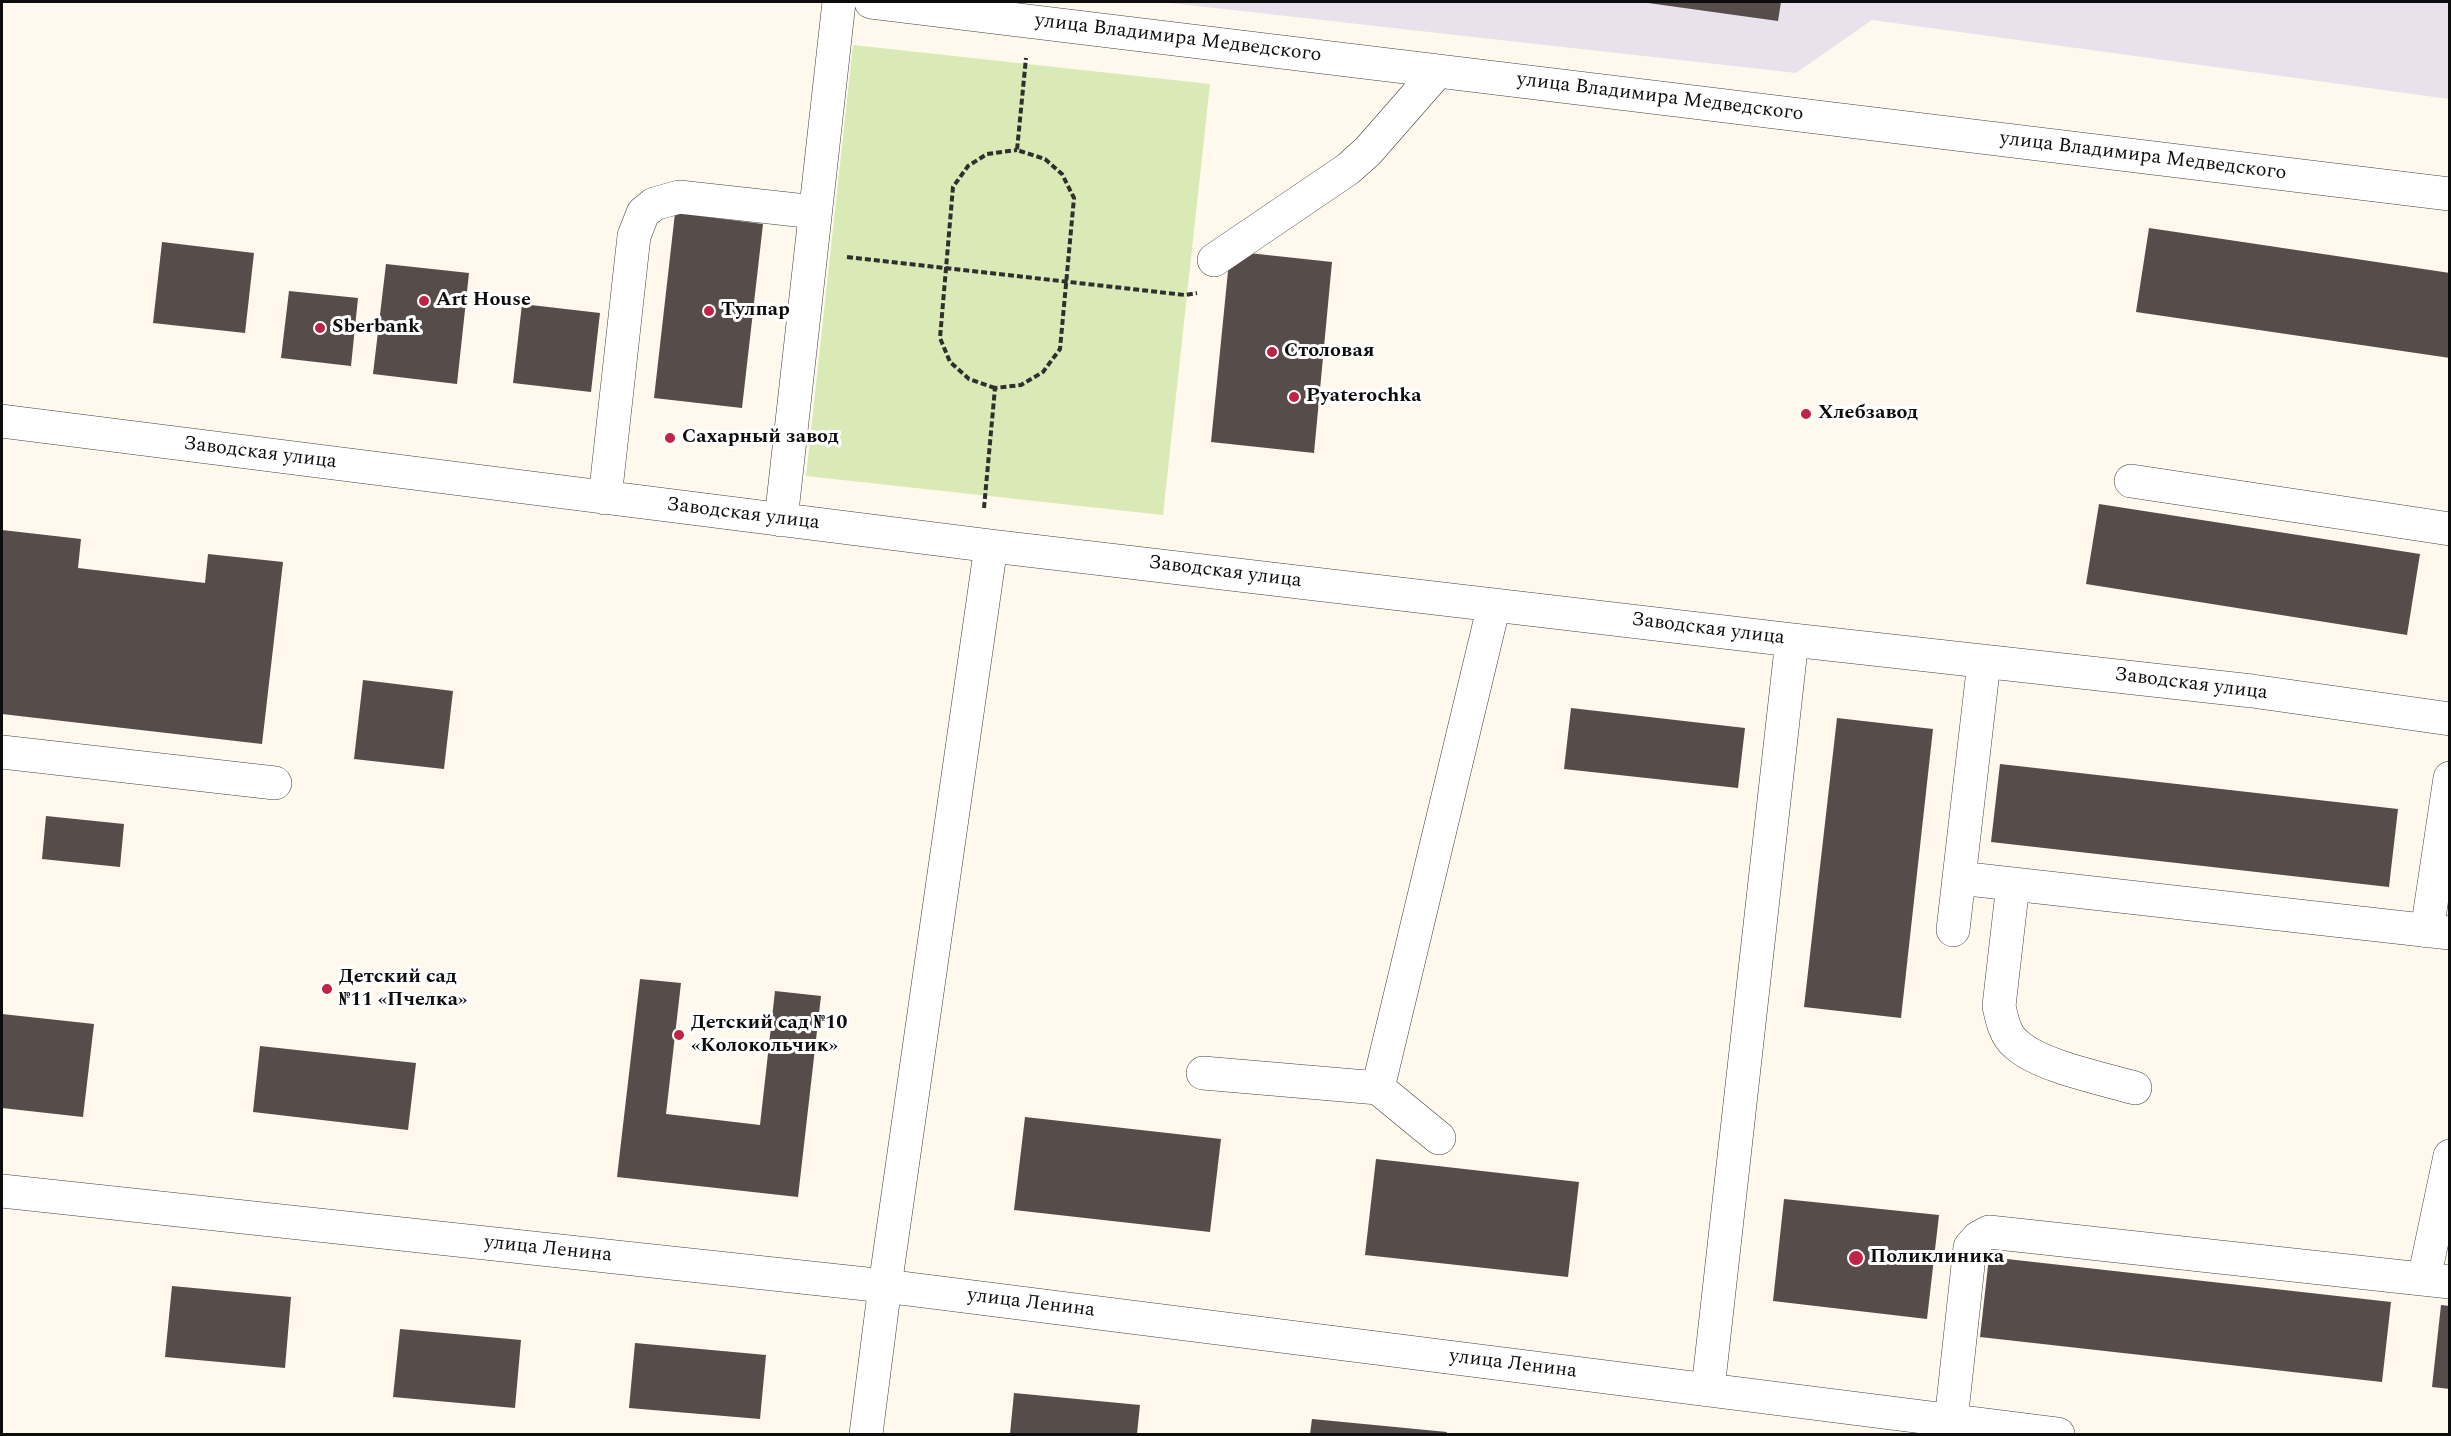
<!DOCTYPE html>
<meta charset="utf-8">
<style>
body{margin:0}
#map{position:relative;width:2451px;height:1436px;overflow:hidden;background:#fff8ed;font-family:Spectral,serif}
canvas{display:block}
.frame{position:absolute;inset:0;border:3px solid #0d0d0d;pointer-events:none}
</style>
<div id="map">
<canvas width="2451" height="1436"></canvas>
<div class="frame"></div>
</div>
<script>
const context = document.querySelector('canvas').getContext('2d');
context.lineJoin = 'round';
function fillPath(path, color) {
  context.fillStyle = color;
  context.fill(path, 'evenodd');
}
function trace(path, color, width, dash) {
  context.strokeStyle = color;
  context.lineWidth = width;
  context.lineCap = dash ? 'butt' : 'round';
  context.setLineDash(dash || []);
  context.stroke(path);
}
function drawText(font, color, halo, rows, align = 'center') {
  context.font = font + ' Spectral,serif';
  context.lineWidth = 6;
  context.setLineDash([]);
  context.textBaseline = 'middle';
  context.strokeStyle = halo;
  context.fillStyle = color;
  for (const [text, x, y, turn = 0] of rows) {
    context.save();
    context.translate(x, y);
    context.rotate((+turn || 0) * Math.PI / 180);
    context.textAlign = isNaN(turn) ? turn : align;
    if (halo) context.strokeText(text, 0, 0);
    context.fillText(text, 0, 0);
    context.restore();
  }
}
const industrial = new Path2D(`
 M1161,2H2449V99L1872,20L1796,73Z`);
const green = new Path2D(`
 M853,45L1210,84L1163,515L806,476Z`);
const building = new Path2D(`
 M1641,2H1781L1778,21Z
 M675,213L763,224L742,408L654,398Z
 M2149,228L2450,273V358L2136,312Z
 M162,242L254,253L245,333L153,323Z
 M1230,251L1332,262L1314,453L1211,442Z
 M386,264L469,273L457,384L373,374Z
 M289,291L358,298L351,366L281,358Z
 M522,304L600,313L591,392L513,383Z
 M2099,504L2420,554L2407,635L2086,584Z
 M2,530L81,539L78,568L205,583L208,554L283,562L262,744L2,714Z
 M363,680L453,691L444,769L354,759Z
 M1571,708L1745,728L1738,788L1564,769Z
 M1837,718L1933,729L1901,1018L1804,1007Z
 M2000,764L2398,809L2389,887L1991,842Z
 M46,816L124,824L120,867L42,859Z
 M640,979L681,983L666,1114L760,1125L775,991L821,996L798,1197L617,1177Z
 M2,1014L94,1024L83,1117L2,1108Z
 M260,1046L416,1063L408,1130L253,1112Z
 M1025,1117L1221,1139L1210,1232L1014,1210Z
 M1376,1159L1579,1182L1568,1277L1365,1255Z
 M1784,1199L1939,1215L1927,1319L1773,1301Z
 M1989,1257L2391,1302L2382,1382L1980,1337Z
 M172,1286L291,1297L285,1368L165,1357Z
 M2441,1305L2450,1306V1389L2432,1387Z
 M400,1329L521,1340L515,1408L393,1397Z
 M635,1343L766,1355L760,1419L629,1408Z
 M1014,1393L1140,1405L1137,1434H1010Z
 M1312,1419L1447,1432L1446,1434H1310Z`);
const path = new Path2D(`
 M847,257L1185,295L1197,293
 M995,388L969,379L950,362L940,338L953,187L968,166L987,154L1017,150
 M984,508L995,388L1021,385L1043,372L1060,349L1074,198L1062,174L1045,159L1017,150L1026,58`);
const minor = new Path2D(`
 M871,2L2450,194
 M1214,260L1348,169L1368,151L1438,71
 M2,421L991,546L1792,640L2252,691L2450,719
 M2131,481L2450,529
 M605,498L634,236L643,213L654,204L679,197L815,212
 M781,520L839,2
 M2,752L275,783
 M1959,878L2450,933
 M2013,884L1999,1006C2002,1020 2005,1035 2016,1044C2039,1066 2104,1079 2135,1088
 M1953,930L1984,662
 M2427,931L2450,778
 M1203,1073L1378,1088L1494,605
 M1378,1088L1439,1138
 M2,1191L885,1286L2058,1434
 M2424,1279L2450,1156
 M1708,1389L1792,640
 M1951,1421L1970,1247L1978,1238L1989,1232L2450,1282
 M866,1434L885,1286L991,546`);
const markers = [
 [424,301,6,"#bf2345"],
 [709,311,6,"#bf2345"],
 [320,328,6,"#bf2345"],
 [1272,352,6,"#bf2345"],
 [1294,397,6,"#bf2345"],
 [1806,414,6,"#bf2345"],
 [670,438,6,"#bf2345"],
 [327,989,6,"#bf2345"],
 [679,1035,6,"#bf2345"],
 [1856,1258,8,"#bf2345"]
];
const streetNames = [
 ["улица Владимира Медведского",1178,39,7],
 ["улица Владимира Медведского",1660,98,7],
 ["улица Владимира Медведского",2143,157,7],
 ["Заводская улица",260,454,7],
 ["Заводская улица",743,515,7],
 ["Заводская улица",1225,573,7],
 ["Заводская улица",1708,630,7],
 ["Заводская улица",2191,685,7],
 ["улица Ленина",548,1250,6],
 ["улица Ленина",1031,1304,7],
 ["улица Ленина",1513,1365,7]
];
const poiNames = [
 ["Art House",436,301],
 ["Тулпар",721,311],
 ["Sberbank",332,328],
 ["Столовая",1284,352],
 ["Pyaterochka",1306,397],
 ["Хлебзавод",1818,414],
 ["Сахарный завод",682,438],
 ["Детский сад",339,978],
 ["№11 «Пчелка»",339,1001],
 ["Детский сад №10",691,1024],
 ["«Колокольчик»",691,1047],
 ["Поликлиника",1870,1258]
];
fillPath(industrial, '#e9e1ec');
fillPath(green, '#daeab6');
fillPath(building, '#564c49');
trace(minor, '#404040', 34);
trace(path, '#2f2f2f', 4, [6, 3]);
trace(minor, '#fff', 33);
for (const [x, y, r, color] of markers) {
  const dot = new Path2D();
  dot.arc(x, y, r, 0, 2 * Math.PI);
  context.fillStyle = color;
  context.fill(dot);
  trace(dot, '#fff', 2);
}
drawText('20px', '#0d0d0d', '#fff', streetNames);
drawText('bold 20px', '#0d0d0d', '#fff', poiNames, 'left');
</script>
